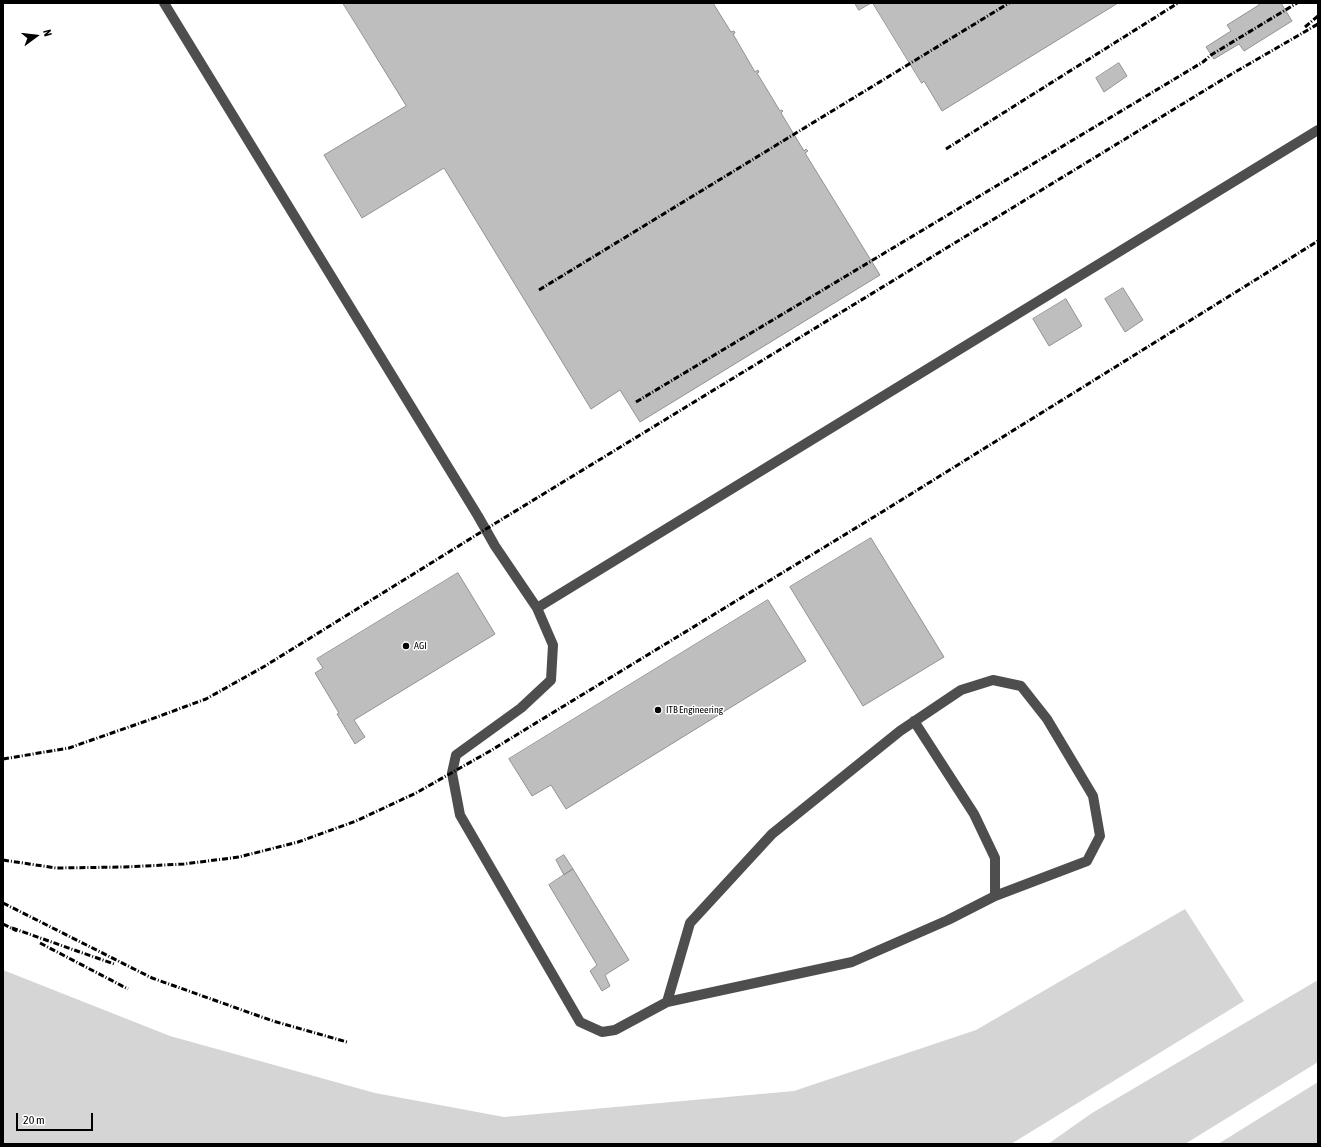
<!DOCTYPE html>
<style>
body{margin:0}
#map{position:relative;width:1321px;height:1147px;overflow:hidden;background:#fff;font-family:"Asap Condensed",sans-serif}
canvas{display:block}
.frame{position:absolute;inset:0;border:4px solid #000;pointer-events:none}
.north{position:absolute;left:16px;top:16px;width:40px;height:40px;-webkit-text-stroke:3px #fff;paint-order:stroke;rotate:75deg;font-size:11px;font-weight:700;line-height:16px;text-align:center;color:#000}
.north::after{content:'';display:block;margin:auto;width:14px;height:18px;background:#000;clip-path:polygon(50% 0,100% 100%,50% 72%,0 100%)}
.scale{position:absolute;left:16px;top:1113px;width:77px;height:18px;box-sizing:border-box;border:2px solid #000;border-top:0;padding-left:5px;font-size:12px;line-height:14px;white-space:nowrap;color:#000;-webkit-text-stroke:3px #fff;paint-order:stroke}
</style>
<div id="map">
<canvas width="1321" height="1147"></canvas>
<div class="frame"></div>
<div class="north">N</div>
<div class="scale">20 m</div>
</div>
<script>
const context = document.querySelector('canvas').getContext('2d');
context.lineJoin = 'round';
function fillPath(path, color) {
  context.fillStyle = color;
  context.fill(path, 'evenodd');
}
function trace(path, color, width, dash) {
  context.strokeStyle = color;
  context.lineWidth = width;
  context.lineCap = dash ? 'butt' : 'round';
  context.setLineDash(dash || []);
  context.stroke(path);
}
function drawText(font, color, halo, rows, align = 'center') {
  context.font = font + ' "Asap Condensed",sans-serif';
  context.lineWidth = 3;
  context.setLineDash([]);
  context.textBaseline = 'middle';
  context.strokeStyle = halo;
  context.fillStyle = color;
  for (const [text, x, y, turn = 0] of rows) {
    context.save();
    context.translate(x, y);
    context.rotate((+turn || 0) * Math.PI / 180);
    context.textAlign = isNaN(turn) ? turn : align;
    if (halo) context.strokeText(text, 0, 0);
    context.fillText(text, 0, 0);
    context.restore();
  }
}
const green = new Path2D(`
 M1185,909L1244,1001L1011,1144H3V970L170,1036L375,1093L504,1117L794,1091L976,1030Z
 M1318,980V1062L1185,1144H1048L1092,1113Z
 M1318,1082V1144H1218Z`);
const building = new Path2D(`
 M343,3H713L731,32L734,31L735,33L733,34L755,72L758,70L759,72L757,73L780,111L782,110L783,111L781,113L804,151L806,149L808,151L805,153L880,275L640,422L620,390L591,409L444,168L362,218L324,155L406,106Z
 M855,3H871L859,10Z
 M873,3H1118L942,111L924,81L922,83Z
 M1258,3H1281L1292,21L1244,51L1239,44L1214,59L1206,47L1231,31L1227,25L1259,5Z
 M1119,63L1127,76L1104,92L1096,78Z
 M1123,288L1143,320L1125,332L1105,299Z
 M1066,299L1082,326L1049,346L1033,319Z
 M871,538L944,657L863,706L790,587Z
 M458,573L495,634L354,720L365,737L355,744L337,714L339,713L315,673L323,668L317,659Z
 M768,600L806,661L566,809L551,785L532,796L509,759Z
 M564,855L573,869L564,875L556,860Z
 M573,869L629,960L605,975L610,986L602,991L590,971L597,965L549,885Z`);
const minor = new Path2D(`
 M164,3L478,516L495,546L537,608L1318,130
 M537,608L553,645L551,680L521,708L456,755L452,773L460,815L580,1022L602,1032L615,1030L667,1002L690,923L772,834L900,731L961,690L993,680L1021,686L1047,719L1093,796L1100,836L1087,861L995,896
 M667,1002L852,962L948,920L995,896V858L974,814L914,721`);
const rail = new Path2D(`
 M1305,27L1318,16
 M946,149L1178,3
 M539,290L1009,3
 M636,402L1203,62L1211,55L1297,3
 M3,759L69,748L146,721L206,699L265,666L486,529L1230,75L1318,24
 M3,860L56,868L124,867L184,864L239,857L298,842L356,821L416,793L490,751L882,512L1318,241
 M3,903L152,978L273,1021L347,1042
 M3,924L17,931
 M12,928L114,964
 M40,943L128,989`);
const markers = [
 [406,646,4,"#000"],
 [658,710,4,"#000"]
];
const poiNames = [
 ["AGI",414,646],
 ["ITB Engineering",666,710]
];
fillPath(green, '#d5d5d5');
fillPath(building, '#bebebe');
trace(building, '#929292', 1);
trace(minor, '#4e4e4e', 10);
trace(rail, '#000', 3, [6, 2, 1, 2]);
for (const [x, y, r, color] of markers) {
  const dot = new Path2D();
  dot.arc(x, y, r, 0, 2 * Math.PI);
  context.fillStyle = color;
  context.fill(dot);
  trace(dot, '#fff', 1.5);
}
drawText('10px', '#000', '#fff', poiNames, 'left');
</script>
